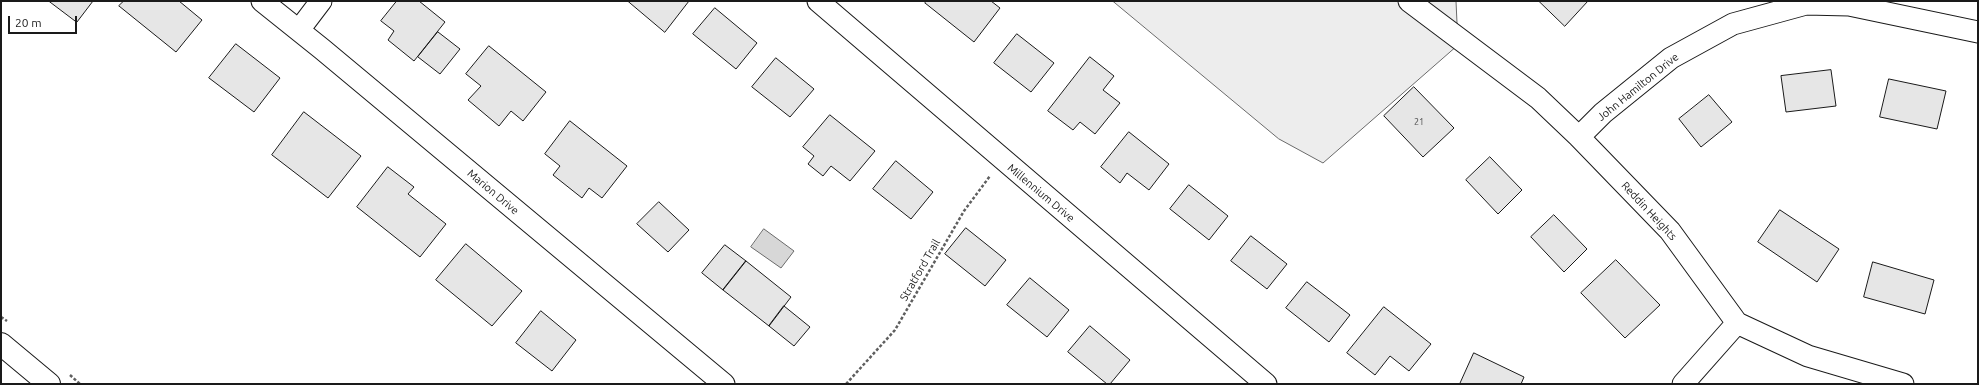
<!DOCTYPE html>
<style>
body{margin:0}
#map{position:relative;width:1979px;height:385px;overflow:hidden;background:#fff;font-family:Ubuntu,sans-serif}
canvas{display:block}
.frame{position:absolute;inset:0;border:2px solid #1a1a1a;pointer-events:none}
.scale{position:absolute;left:8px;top:16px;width:69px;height:18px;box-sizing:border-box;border:2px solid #1a1a1a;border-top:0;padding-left:5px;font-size:12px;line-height:14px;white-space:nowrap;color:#1a1a1a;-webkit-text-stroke:3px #fff;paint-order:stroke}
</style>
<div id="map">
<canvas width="1979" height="385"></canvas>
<div class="frame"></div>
<div class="scale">20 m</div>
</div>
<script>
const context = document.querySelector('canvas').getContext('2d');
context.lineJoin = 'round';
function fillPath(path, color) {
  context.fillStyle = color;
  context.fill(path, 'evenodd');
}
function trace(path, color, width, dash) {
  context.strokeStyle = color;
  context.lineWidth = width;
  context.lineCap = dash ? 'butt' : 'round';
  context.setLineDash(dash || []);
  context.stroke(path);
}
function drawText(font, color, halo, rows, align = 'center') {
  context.font = font + ' Ubuntu,sans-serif';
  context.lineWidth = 3;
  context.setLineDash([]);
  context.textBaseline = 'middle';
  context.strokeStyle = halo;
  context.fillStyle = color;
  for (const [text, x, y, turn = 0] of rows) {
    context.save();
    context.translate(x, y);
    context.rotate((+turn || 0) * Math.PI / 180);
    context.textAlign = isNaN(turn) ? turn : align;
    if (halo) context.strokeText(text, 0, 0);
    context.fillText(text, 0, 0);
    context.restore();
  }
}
const built = new Path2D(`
 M1113,1H1456L1458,45L1323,163L1279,139Z`);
const water = new Path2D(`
 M764,229L794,251L781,268L751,247Z`);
const building = new Path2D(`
 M49,1H93L77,22Z
 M124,1H179L202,20L176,52L119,6Z
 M397,1H419L445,22L414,61L388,40L394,31L381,21Z
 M628,1H689L665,32Z
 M927,1H991L1000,8L974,42L925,3Z
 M1539,1H1588L1565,26Z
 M715,8L757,43L736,69L693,34Z
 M438,32L460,49L440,74L418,57Z
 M1017,34L1054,63L1031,92L994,63Z
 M236,44L280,78L254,112L209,78Z
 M489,46L546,92L523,121L511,111L499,126L468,100L481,86L466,74Z
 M1090,57L1114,76L1103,90L1120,103L1095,134L1080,122L1073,130L1048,111Z
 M776,58L814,89L790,117L752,87Z
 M1831,70L1836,106L1786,112L1781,76Z
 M1889,79L1946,91L1937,129L1880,117Z
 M1414,87L1454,128L1423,157L1384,116Z
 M1709,95L1732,122L1701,147L1679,119Z
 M304,112L361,156L328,198L272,155Z
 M830,115L875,151L850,181L831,166L823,176L808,164L814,156L803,147Z
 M570,121L627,166L602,198L589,188L582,198L553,175L560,166L545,154Z
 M1129,132L1169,164L1149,190L1127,173L1120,183L1101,167Z
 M1490,157L1522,190L1498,214L1466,180Z
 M896,161L933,192L911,219L873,189Z
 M388,167L414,187L408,194L446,224L420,257L357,207Z
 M1189,185L1228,216L1209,240L1170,209Z
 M659,202L689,230L668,252L637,224Z
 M1780,210L1839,249L1817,282L1758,242Z
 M1554,215L1587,249L1564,272L1531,237Z
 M966,228L1006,260L985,286L945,254Z
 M1251,236L1287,264L1267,289L1231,261Z
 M466,244L522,291L492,326L436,280Z
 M725,245L746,261L723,290L702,273Z
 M1616,260L1660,305L1625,338L1581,293Z
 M746,261L791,297L769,326L723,290Z
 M1873,262L1934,280L1925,314L1864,297Z
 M1030,278L1069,310L1047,337L1007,305Z
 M1307,282L1350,315L1329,342L1286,308Z
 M784,306L810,327L794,346L769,326Z
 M1384,307L1431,344L1409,371L1390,356L1375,375L1347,353Z
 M541,311L576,340L552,371L516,343Z
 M1090,326L1130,360L1110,384H1107L1068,352Z
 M1474,353L1524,377L1521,384H1460Z`);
const path = new Path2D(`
 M1,317L7,321
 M70,375L80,384
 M846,384L895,330L964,211L990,176`);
const minor = new Path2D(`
 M262,1L322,49L724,384
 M818,1L1266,384
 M1409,1L1538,98L1579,137L1670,231L1737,323L1808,356L1903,384
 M299,30L321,1
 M1579,137L1603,113L1671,58L1733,24L1806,4L1849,5L1978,32
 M1683,384L1737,323`);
const tertiary = new Path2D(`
 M1,344L49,384`);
const numberNames = [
 ["21",1419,122]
];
const streetNames = [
 ["John Hamilton Drive",1638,87,-39],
 ["Marion Drive",493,192,40],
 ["Millennium Drive",1041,193,40],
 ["Reddin Heights",1649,211,47],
 ["Stratford Trail",920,270,-60]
];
fillPath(built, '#ededed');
trace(built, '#6a6a6a', 1);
fillPath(water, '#d7d7d7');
trace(water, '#6a6a6a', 1);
fillPath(building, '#e6e6e6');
trace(building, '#1a1a1a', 1);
trace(minor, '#1a1a1a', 23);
trace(tertiary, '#1a1a1a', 24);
trace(path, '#5f5f5f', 2.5, [3, 2]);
trace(minor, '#fff', 21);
trace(tertiary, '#fff', 22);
drawText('9px', '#4d4d4d', null, numberNames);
drawText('11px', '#1a1a1a', '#fff', streetNames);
</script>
